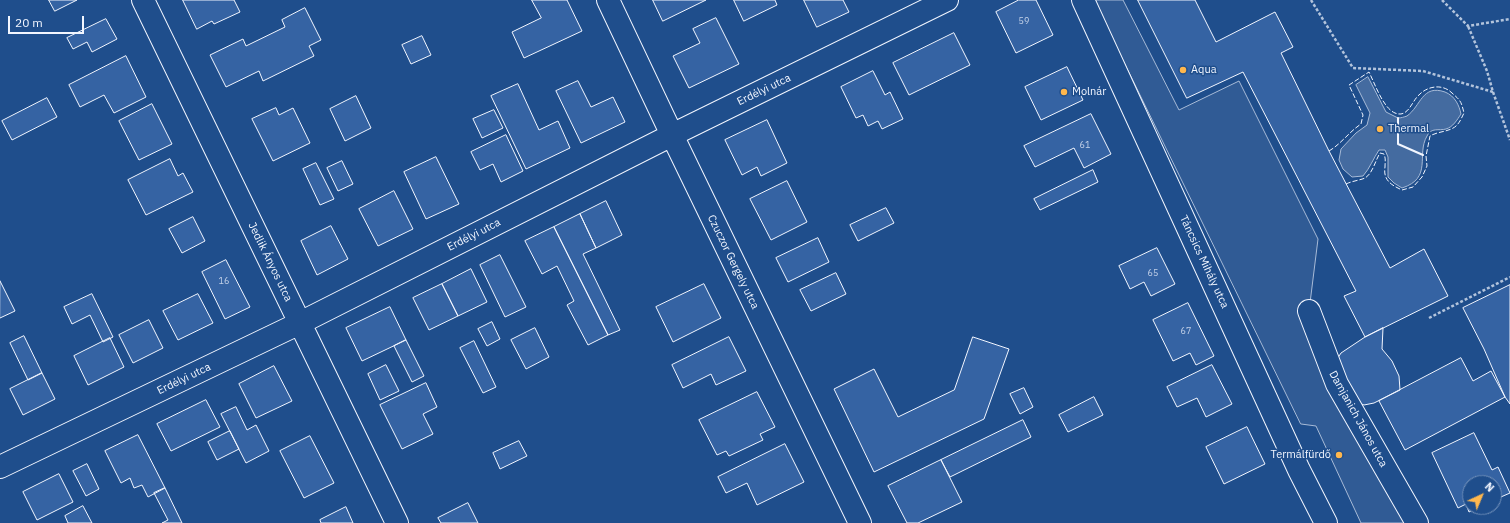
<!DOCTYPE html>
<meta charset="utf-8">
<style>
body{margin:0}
#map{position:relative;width:1510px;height:523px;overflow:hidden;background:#1f4e8c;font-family:"IBM Plex Sans",sans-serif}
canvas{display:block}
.north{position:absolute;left:1462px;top:475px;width:40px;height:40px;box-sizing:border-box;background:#1f4e8c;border:1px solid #7391ba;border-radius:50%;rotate:44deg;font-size:11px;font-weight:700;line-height:16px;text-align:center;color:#f2f6ff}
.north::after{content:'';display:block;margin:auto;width:14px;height:18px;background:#ffb74d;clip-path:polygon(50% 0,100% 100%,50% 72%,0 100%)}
.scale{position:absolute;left:8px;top:16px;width:76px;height:18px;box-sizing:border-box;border:2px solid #f2f6ff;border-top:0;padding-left:5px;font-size:12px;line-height:14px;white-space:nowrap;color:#f2f6ff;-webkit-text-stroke:3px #1f4e8c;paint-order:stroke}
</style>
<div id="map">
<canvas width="1510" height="523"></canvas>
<div class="north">N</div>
<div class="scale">20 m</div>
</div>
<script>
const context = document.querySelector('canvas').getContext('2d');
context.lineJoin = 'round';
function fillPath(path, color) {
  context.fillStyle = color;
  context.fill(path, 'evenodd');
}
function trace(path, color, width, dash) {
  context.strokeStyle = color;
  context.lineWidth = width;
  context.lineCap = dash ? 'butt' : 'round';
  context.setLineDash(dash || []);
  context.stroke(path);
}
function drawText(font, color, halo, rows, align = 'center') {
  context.font = font + ' "IBM Plex Sans",sans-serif';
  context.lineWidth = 3;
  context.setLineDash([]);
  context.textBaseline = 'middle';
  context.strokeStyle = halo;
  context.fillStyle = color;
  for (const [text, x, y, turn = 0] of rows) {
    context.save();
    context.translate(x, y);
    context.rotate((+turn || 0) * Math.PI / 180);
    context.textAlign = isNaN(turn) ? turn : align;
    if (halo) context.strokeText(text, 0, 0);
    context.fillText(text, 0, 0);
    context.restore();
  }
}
const built = new Path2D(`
 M1094,0H1123L1179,110L1239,81L1318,239L1309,311L1409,523H1361L1316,426L1301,424Z`);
const water = new Path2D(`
 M1368,77L1386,112L1398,118C1401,118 1404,117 1407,116C1421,106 1422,84 1445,92C1455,96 1459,105 1461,114C1457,120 1453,127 1446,129C1439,131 1431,127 1427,136C1416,155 1433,178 1402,188L1394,183L1388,177V157L1385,150H1379C1373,159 1370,168 1363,176L1352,177L1343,169L1339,160L1341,149L1356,133L1367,125L1370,113L1356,85Z`);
const building = new Path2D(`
 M49,0H77L55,11Z
 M183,0H234L240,12L214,24L212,21L197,29Z
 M532,0H567L582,31L524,58L512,32L541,18Z
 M653,0H706L663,21Z
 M734,0H775L777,5L744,21Z
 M804,0H843L849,12L817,27Z
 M1019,0H1036L1053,35L1016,53L996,12Z
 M1138,0H1195L1216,42L1275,12L1293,47L1281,53L1329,151L1390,268L1424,249L1448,296L1365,337L1344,296L1356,291L1243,72L1187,98Z
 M305,8L321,40L309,46L314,56L263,81L259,71L226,87L210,55L243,39L246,46L285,27L282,20Z
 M716,18L739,64L689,88L673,56L700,43L693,29Z
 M106,19L117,39L92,52L87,42L73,49L67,38Z
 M954,33L970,65L909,95L893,63Z
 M422,36L431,55L411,64L402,45Z
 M126,56L146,97L114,113L104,95L80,107L69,85Z
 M1067,67L1083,100L1041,120L1025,87Z
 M873,71L885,95L890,92L903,119L882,129L878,121L868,126L863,115L856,118L841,87Z
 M578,81L591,107L613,97L625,122L581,143L556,91Z
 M518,84L539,130L558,121L570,148L526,169L491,96Z
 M356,96L371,128L345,141L330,109Z
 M47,98L57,117L12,140L2,121Z
 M152,104L172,144L139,160L119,121Z
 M276,108L279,115L293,108L310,143L273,161L252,119Z
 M494,110L503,128L482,138L473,119Z
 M1091,114L1111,154L1084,168L1074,148L1035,167L1024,146Z
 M767,120L787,163L761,176L757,167L742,175L725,140Z
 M506,135L523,171L501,182L493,164L480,170L471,152Z
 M436,157L459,204L426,219L404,172Z
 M170,159L178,176L183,173L193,192L146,215L128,180Z
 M342,161L353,184L338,191L327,168Z
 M316,163L334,199L320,205L303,169Z
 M1093,170L1098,182L1040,210L1034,199Z
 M787,181L807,222L771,240L750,199Z
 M394,191L413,229L378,246L359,209Z
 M606,201L622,235L596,248L580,214Z
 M886,208L894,223L858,241L850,225Z
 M580,214L596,248L583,254L620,330L608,335L554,227Z
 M193,217L205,241L182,253L169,229Z
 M331,226L348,259L317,275L301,241Z
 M554,227L608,335L588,345L567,305L574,301L557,266L542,274L525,241Z
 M818,238L829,262L788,282L776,258Z
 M1157,248L1175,284L1151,296L1144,282L1130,289L1119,266Z
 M500,255L526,307L505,317L480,265Z
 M226,260L250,307L225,319L202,272Z
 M471,269L487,302L458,316L442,284Z
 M836,273L846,294L811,311L800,290Z
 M0,281L15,311L0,318Z
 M442,284L458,316L429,330L413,298Z
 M704,284L721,318L673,342L656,307Z
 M1510,285V404L1505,397L1484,349L1463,308Z
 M92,294L113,337L103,342L90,315L72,324L64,307Z
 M198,294L213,323L178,340L163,311Z
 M1188,303L1214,356L1196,365L1190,353L1173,361L1153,320Z
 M390,307L406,340L362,361L346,328Z
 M149,320L163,348L133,363L119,335Z
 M492,322L500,339L487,346L478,329Z
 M535,328L549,357L526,369L511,340Z
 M1383,328L1382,349L1392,361L1399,376L1400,390L1374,403L1364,405L1349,399L1330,370L1341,353L1365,337Z
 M24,336L42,373L28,380L10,343Z
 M729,337L746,371L716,385L711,374L683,388L672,365Z
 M973,337L1009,349L984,419L874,472L834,389L874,369L898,417L954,390Z
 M110,338L124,367L88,385L74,356Z
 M406,340L424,376L412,382L394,346Z
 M474,341L496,387L483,393L460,348Z
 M1461,358L1473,381L1491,371L1505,397L1405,450L1379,401Z
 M386,365L399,391L380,400L368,374Z
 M1212,365L1232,404L1206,417L1197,398L1177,407L1167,387Z
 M274,366L292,401L256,418L239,384Z
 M42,373L55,399L23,415L10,389Z
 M426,383L437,407L423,414L433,434L402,449L380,405Z
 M1024,388L1033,407L1020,414L1010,394Z
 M757,392L775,427L760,434L763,440L729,456L726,451L717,455L699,420Z
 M1094,397L1103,415L1068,432L1059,415Z
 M206,400L220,427L171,451L157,424Z
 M236,407L247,430L256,425L269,451L246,463L221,414Z
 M1023,420L1031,437L950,477L941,460Z
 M1247,427L1265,464L1224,484L1206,447Z
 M230,431L239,449L217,460L208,442Z
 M1474,433L1492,470L1498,467L1510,493L1494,500V483H1470V507H1479L1469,512L1466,504L1458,508L1432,453Z
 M138,435L165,488L148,497L142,485L134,488L130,478L121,483L105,451Z
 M310,436L334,483L304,498L280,451Z
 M519,441L527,456L500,469L493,453Z
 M785,444L804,482L757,505L747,483L726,493L718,477Z
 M941,460L962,502L918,523H907L888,486Z
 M87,464L99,489L86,496L73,471Z
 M59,474L73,502L37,520L23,492Z
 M165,488L182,523H162L168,520L154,493Z
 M468,503L478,523H441L438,518Z
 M83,506L92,523H68L65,516Z
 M346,507L353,523H321L320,520Z`);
const path = new Path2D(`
 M1311,0L1353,68L1423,71L1493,92L1487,71L1468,26
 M1442,0L1468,26L1510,19
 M1493,92L1510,140
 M1429,318L1510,277`);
const minor = new Path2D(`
 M143,0L397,523
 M608,0L672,135L860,523
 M1083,0L1299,470L1326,523
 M1309,311L1337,384L1417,523
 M0,467L300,323L672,135L947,0`);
const fence = new Path2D(`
 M1329,151C1341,144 1349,132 1361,124L1363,115L1349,85L1369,72C1375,84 1383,108 1395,113C1407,118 1411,104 1417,97C1426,86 1442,83 1452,93C1461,101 1461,101 1464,113C1462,117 1460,122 1457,125C1451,132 1438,131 1430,136L1426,156L1427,166L1422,177L1413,187L1402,190C1391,185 1383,180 1385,167C1385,162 1386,159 1384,154L1380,153C1375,161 1373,173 1365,178C1361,180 1352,181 1346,184`);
const wall = new Path2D(`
 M1398,118V144L1423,155`);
const markers = [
 [1183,70,4,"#ffb74d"],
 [1064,92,4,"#ffb74d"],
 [1380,129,4,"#ffb74d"],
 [1339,455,4,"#ffb74d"]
];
const numberNames = [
 ["59",1024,21],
 ["61",1085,145],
 ["65",1153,273],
 ["16",224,281],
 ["67",1186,331]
];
const poiNames = [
 ["Aqua",1191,70],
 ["Molnár",1072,92],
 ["Thermal",1388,129],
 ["Termálfürdő",1331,455,"right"]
];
const streetNames = [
 ["Erdélyi utca",764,90,-26],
 ["Erdélyi utca",474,235,-27],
 ["Jedlik Ányos utca",270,262,64],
 ["Czuczor Gergely utca",733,262,64],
 ["Táncsics Mihály utca",1204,262,65],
 ["Erdélyi utca",184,379,-26],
 ["Damjanich János utca",1358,419,61]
];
fillPath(built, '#305b95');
trace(built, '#a8bbd7', 1);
fillPath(water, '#446ba0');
trace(water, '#a8bbd7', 1);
fillPath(building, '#3563a3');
trace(building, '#f2f6ff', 1);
trace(minor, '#f2f6ff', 24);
trace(path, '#b3c4dc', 2.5, [3, 2]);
trace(minor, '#1f4e8c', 22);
trace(fence, '#f2f6ff', 1, [5, 2]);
trace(wall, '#f2f6ff', 2);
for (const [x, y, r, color] of markers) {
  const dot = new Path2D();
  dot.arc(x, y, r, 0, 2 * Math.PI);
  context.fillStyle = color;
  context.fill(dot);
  trace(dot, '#1f4e8c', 1.5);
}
drawText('9px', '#c3d1e8', null, numberNames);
drawText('11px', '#f2f6ff', '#1f4e8c', poiNames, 'left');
drawText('11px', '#f2f6ff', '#1f4e8c', streetNames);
</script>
